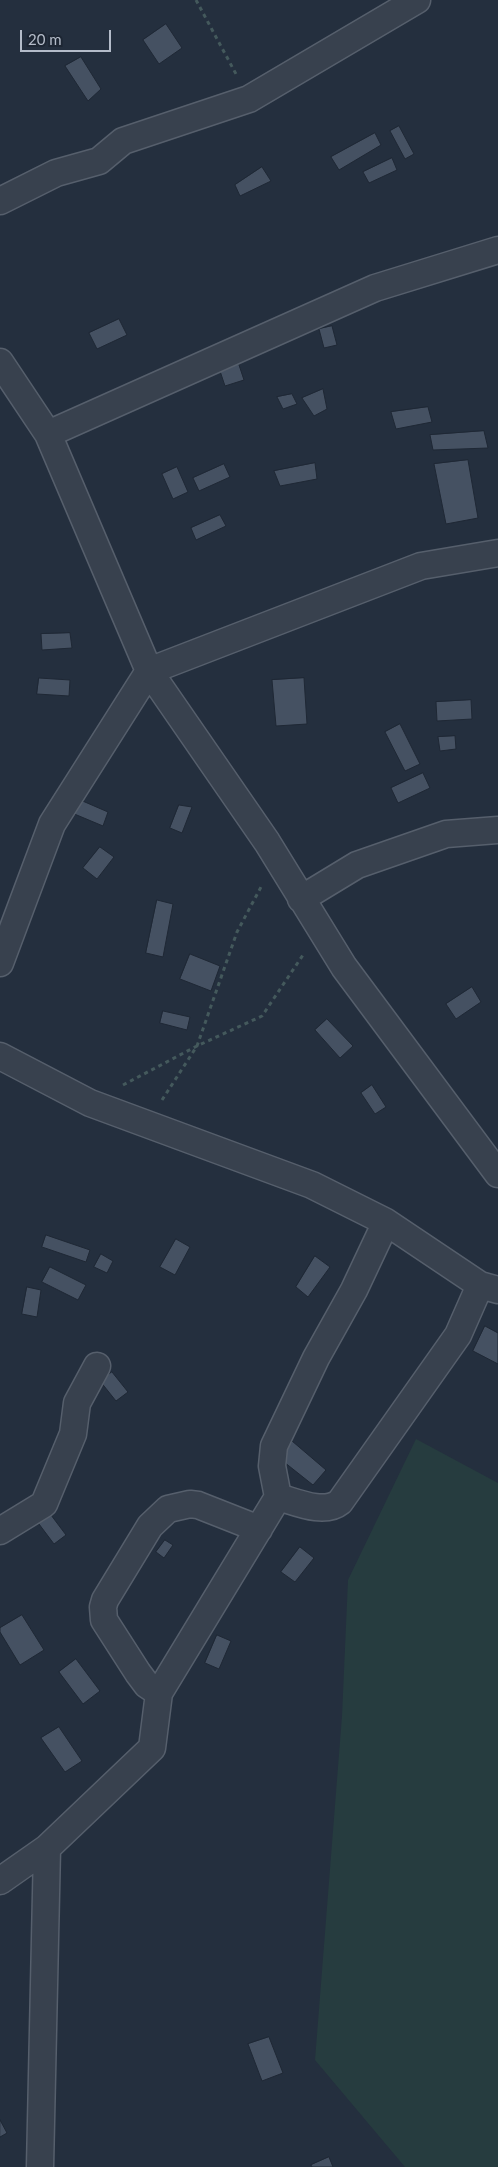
<!DOCTYPE html>
<style>
body{margin:0}
#map{position:relative;width:498px;height:2167px;overflow:hidden;background:#242f3e;font-family:Lato,sans-serif}
canvas{display:block}
.scale{position:absolute;left:20px;top:30px;width:91px;height:22px;box-sizing:border-box;border:2px solid #b4bcc9;border-top:0;padding-left:6px;font-size:15px;line-height:18px;white-space:nowrap;color:#b4bcc9;-webkit-text-stroke:4px #1d2633;paint-order:stroke}
</style>
<div id="map">
<canvas width="498" height="2167"></canvas>
<div class="scale">20 m</div>
</div>
<script>
const context = document.querySelector('canvas').getContext('2d');
context.lineJoin = 'round';
function fillPath(path, color) {
  context.fillStyle = color;
  context.fill(path, 'evenodd');
}
function trace(path, color, width, dash) {
  context.strokeStyle = color;
  context.lineWidth = width;
  context.lineCap = dash ? 'butt' : 'round';
  context.setLineDash(dash || []);
  context.stroke(path);
}
const green = new Path2D(`
 M416,1439L498,1483V2167H405L315,2060L342,1716L348,1580Z`);
const building = new Path2D(`
 M166,24L182,48L159,64L143,40Z
 M81,57L101,89L88,101L65,66Z
 M399,126L414,154L405,159L390,131Z
 M375,133L381,145L339,170L331,157Z
 M392,158L397,170L369,183L363,172Z
 M262,167L271,181L240,196L235,185Z
 M119,319L127,335L97,349L89,333Z
 M332,326L337,345L324,348L319,329Z
 M238,362L244,380L225,386L219,368Z
 M323,389L327,409L314,416L302,398Z
 M292,394L297,404L283,409L277,397Z
 M428,407L432,422L396,429L391,412Z
 M484,431L488,448L433,450L430,435Z
 M468,460L478,518L446,524L434,464Z
 M315,463L317,479L280,486L274,471Z
 M224,464L230,477L199,491L193,478Z
 M177,467L188,492L173,499L162,474Z
 M220,515L226,526L196,540L191,528Z
 M70,633L72,648L42,650L41,634Z
 M39,678L70,680L69,696L37,694Z
 M304,678L307,724L276,726L272,680Z
 M471,700L472,719L437,721L436,702Z
 M400,724L420,764L405,771L385,732Z
 M455,736L456,749L440,751L438,737Z
 M423,773L430,788L398,803L391,788Z
 M78,799L108,812L103,826L72,813Z
 M179,805L192,807L182,833L170,828Z
 M100,847L114,857L97,879L83,868Z
 M157,900L173,904L163,957L146,953Z
 M190,954L220,966L211,991L180,979Z
 M472,987L481,1002L456,1019L446,1004Z
 M163,1011L190,1017L187,1030L160,1023Z
 M327,1019L353,1046L340,1058L315,1030Z
 M372,1085L386,1107L375,1114L361,1093Z
 M46,1235L90,1250L86,1262L42,1247Z
 M176,1239L190,1247L175,1275L160,1267Z
 M101,1254L113,1261L107,1273L94,1267Z
 M315,1256L330,1267L308,1297L296,1287Z
 M50,1267L86,1285L78,1300L42,1282Z
 M27,1287L41,1290L37,1317L22,1314Z
 M485,1326L498,1333V1364L473,1351Z
 M112,1372L128,1392L116,1401L100,1381Z
 M292,1441L326,1470L313,1485L279,1458Z
 M48,1511L66,1535L54,1544L36,1520Z
 M165,1540L173,1545L164,1558L156,1552Z
 M300,1547L314,1558L295,1582L281,1572Z
 M22,1615L44,1650L20,1665L0,1632V1628Z
 M217,1635L231,1641L219,1669L205,1663Z
 M76,1659L100,1691L83,1704L59,1672Z
 M59,1727L82,1761L65,1772L41,1738Z
 M269,2037L283,2073L262,2081L248,2044Z
 M0,2120L7,2133L0,2137Z
 M329,2157L333,2167H312L311,2165Z`);
const path = new Path2D(`
 M196,0L236,74
 M123,1085L197,1046L262,1016L303,955
 M162,1100L197,1046L237,932L261,887`);
const street = new Path2D(`
 M0,201L56,173L99,161L123,141L249,99L417,0
 M0,362L48,434L149,671L267,842L344,967L498,1174
 M48,434L375,288L498,250
 M301,899L357,865L446,834L498,830
 M0,963L52,824L149,671L421,566L498,553
 M0,1056L90,1103L312,1185L386,1222L480,1285L498,1290
 M278,1497L272,1466L274,1446L316,1358L354,1290L386,1222
 M0,1531L44,1504L73,1434L77,1403L97,1366
 M159,1693L147,1685L138,1673L104,1620L103,1607L105,1600L150,1526L168,1509L190,1504L198,1505L259,1529
 M0,1881L47,1848L152,1748L159,1693L278,1497C296,1502 324,1515 340,1502L458,1335L480,1285
 M40,2167L47,1848`);
fillPath(green, '#263c3f');
fillPath(building, '#455162');
trace(building, '#1f2835', 1);
trace(street, '#565f6c', 29);
trace(path, '#44595c', 3, [4, 4]);
trace(street, '#38414e', 26);
</script>
